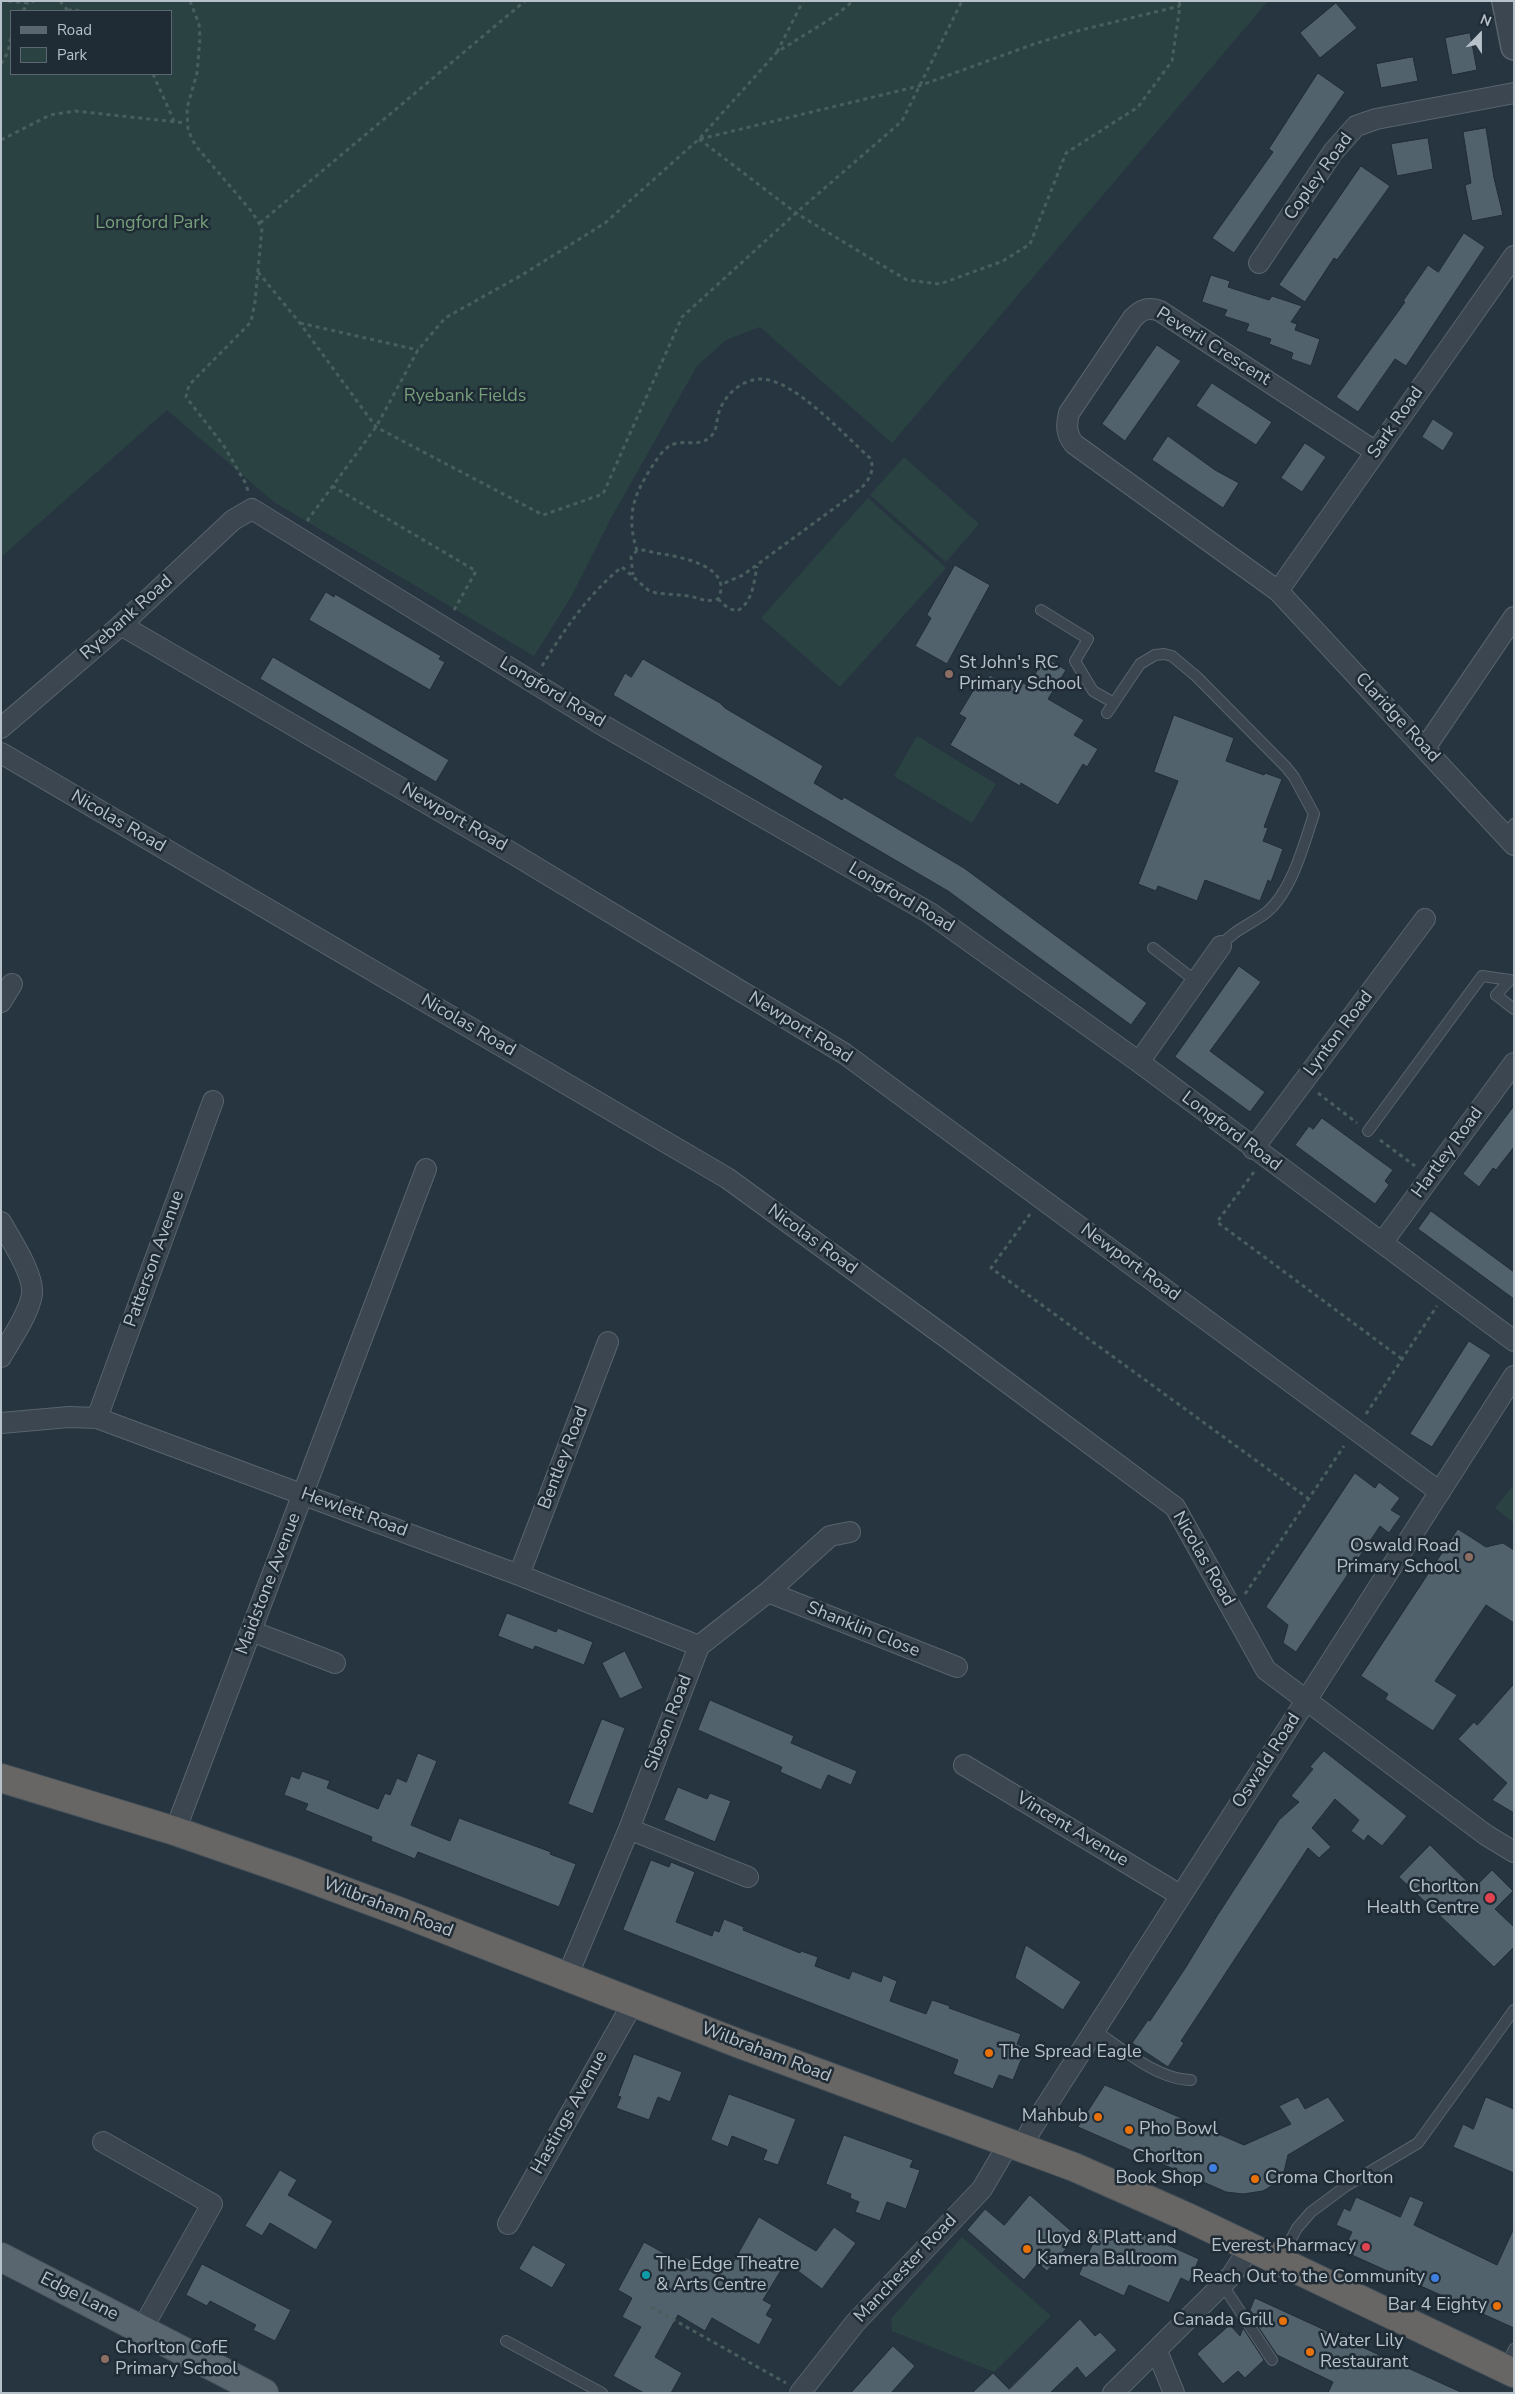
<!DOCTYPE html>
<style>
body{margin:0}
#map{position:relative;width:1515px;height:2394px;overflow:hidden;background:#273540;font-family:"Nunito Sans",sans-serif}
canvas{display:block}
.frame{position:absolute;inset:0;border:2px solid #b7c1ca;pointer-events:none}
.legend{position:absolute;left:10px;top:10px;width:162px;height:65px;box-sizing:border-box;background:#1f2b35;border:1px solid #5c6771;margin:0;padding:6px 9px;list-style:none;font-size:15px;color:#b7c1ca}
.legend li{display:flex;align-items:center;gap:10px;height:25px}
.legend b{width:25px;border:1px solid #5c6771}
.north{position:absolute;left:1455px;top:10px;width:50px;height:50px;-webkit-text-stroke:4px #1f2b35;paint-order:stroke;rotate:22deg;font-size:14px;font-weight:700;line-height:20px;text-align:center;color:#b7c1ca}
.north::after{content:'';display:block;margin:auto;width:18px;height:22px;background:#b7c1ca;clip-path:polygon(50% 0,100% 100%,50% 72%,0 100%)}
</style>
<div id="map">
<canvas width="1515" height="2394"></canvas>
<div class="frame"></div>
<ul class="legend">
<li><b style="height:6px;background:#596670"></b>Road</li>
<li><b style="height:14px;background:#2a4342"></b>Park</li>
</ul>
<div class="north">N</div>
</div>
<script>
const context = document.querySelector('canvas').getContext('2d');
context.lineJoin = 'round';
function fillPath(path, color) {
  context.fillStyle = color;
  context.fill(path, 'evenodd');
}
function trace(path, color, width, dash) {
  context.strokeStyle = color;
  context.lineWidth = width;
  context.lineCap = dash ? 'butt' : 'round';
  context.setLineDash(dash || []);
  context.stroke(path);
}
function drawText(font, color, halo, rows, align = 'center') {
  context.font = font + ' "Nunito Sans",sans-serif';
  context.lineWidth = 5;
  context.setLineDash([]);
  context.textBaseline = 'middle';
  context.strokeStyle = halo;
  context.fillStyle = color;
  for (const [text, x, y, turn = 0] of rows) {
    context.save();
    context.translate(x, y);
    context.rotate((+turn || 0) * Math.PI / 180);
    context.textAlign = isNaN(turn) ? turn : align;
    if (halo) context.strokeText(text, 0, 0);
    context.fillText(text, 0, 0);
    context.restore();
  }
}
const green = new Path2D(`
 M1,1H1268L892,443L760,327L726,340L697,366L610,520L571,597L534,656L274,502L167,410L1,557ZM11,11H171V74H11Z
 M904,457L979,524L946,562L870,495Z
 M868,498L946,568L840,687L761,618Z
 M917,736L996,784L972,823L894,776Z
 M1514,1485V1523L1495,1508Z
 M962,2237L1051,2316L994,2372L892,2331L891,2319Z`);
const building = new Path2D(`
 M1336,3L1357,28L1320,58L1300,33Z
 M1470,33L1477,70L1452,75L1445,38Z
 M1413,57L1418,81L1381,88L1376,64Z
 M1318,73L1345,92L1234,253L1212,238L1273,152L1269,149Z
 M1486,128L1494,178L1503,215L1472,221L1465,185L1471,183L1463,132Z
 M1428,138L1433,169L1397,176L1391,144Z
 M1361,166L1390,186L1337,260L1334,258L1305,302L1279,285Z
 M1464,233L1485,247L1406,366L1395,359L1358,412L1336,397L1405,302L1403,301L1428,265L1438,272Z
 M1211,275L1230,281L1228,287L1269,300L1272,296L1302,306L1291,322L1297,324L1295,330L1320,339L1311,366L1291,359L1293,353L1269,344L1271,339L1246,331L1249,324L1224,316L1227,310L1202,302Z
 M1157,345L1181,361L1125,441L1102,424Z
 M1212,383L1272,422L1256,445L1196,406Z
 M1433,419L1454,433L1443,451L1422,437Z
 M1168,436L1215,470L1239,483L1223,508L1152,460Z
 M1305,443L1326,457L1302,492L1281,478Z
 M955,565L990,585L947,664L915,646L931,618L927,615Z
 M326,592L334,597L335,594L441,656L439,659L445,662L430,690L309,620Z
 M273,657L449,760L436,782L260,679Z
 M1045,657L1066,670L1048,699L1084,720L1074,735L1098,749L1087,767L1083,764L1058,805L1021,783L1020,786L950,745L966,718L959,714L979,681L984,685L990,675L1009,686L1014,677L1028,686Z
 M643,659L720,703L725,708L823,766L814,783L842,800L844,797L964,868L1147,1003L1131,1025L948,891L613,695L625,673L631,677Z
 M1174,715L1234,738L1226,761L1264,775L1265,773L1282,779L1264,827L1268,828L1263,841L1283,849L1271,882L1268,880L1260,901L1205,880L1197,901L1158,886L1156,891L1138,884L1178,781L1154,772Z
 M1239,966L1261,982L1210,1051L1265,1092L1250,1112L1175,1057Z
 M1514,1106V1147L1496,1170L1493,1168L1479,1187L1463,1174Z
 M1322,1118L1393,1170L1385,1181L1389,1185L1375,1204L1295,1145L1309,1126L1313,1129Z
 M1431,1211L1514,1272V1299L1418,1229Z
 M1469,1341L1491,1355L1432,1447L1410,1434Z
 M1355,1473L1375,1488L1379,1482L1400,1498L1391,1510L1401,1516L1389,1533L1380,1526L1296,1652L1283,1643L1288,1625L1266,1607Z
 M1458,1529L1486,1547L1503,1543L1514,1550V1623L1486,1605L1435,1681L1457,1695L1433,1731L1385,1699L1388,1694L1361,1676Z
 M507,1613L556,1632L558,1628L593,1642L584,1665L535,1646L533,1650L498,1636Z
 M625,1651L643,1688L620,1699L602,1663Z
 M1514,1684V1813L1492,1800L1507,1783L1458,1739L1474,1722L1477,1725Z
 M710,1700L794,1736L791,1743L857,1771L851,1785L828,1775L821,1790L780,1772L782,1767L698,1730Z
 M602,1719L625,1728L593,1814L568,1804Z
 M1324,1751L1407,1816L1382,1846L1368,1835L1364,1841L1351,1831L1359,1820L1335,1799L1312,1828L1331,1847L1319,1858L1308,1848L1181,2041L1184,2043L1168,2067L1132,2043L1148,2020L1150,2021L1186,1967L1217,1916L1279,1820L1299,1802L1291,1796L1313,1769L1310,1767Z
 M418,1753L437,1761L411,1825L450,1841L459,1818L551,1852L550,1854L576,1864L559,1907L418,1852L415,1859L371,1841L372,1837L305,1810L308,1804L284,1795L291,1776L299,1779L302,1771L330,1781L327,1788L378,1809L385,1793L390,1795L397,1778L406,1782Z
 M678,1787L707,1799L710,1793L731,1801L715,1842L664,1820Z
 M1430,1845L1474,1888L1492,1870L1513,1891L1495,1909L1514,1927V1947L1494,1967L1399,1877Z
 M651,1860L669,1867L671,1862L695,1872L676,1922L712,1936L714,1930L719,1932L724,1919L744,1927L743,1930L800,1953L801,1951L818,1957L815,1966L849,1979L852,1971L881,1982L883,1975L897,1981L890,2001L926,2014L932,2000L950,2006L949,2008L1021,2034L1017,2044L1026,2048L1013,2080L999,2075L993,2089L953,2074L958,2060L623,1930Z
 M1026,1945L1081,1982L1063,2010L1015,1978Z
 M634,2054L682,2072L670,2102L658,2097L649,2120L616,2108L621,2097L618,2096Z
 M1105,2085L1244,2145L1291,2124L1279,2106L1298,2097L1305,2109L1328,2097L1345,2121L1288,2155L1284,2172L1273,2185L1263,2191L1243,2194L1226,2192L1078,2127Z
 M729,2094L796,2119L778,2165L763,2160L767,2150L732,2136L728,2147L711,2140Z
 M1486,2097L1514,2109V2173L1453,2147L1463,2124L1473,2129Z
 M844,2135L913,2160L910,2167L920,2170L906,2209L887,2202L880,2221L855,2212L859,2202L850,2198L851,2194L826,2184Z
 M280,2170L297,2180L288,2195L333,2221L316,2250L270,2223L262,2236L245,2226Z
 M1030,2195L1077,2236L1047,2271L1038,2263L1024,2280L967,2230L985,2209L1004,2225Z
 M1410,2196L1424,2202L1414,2225L1497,2265L1514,2228V2328L1343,2251L1352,2232L1336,2225L1344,2208L1350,2211L1356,2197L1400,2217Z
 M759,2217L816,2251L834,2227L856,2243L822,2289L786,2262L763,2300L772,2305L766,2315L773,2319L759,2345L712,2318L705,2331L678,2315L655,2357L682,2373L671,2393H644L613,2376L641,2327L622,2317L632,2298L618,2290L644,2242L682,2263L685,2257L717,2274L725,2260L732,2264Z
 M1100,2228L1134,2243L1139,2232L1199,2259L1189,2282L1181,2278L1169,2303L1129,2285L1124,2296L1079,2275Z
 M533,2245L566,2264L552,2288L519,2269Z
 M202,2264L291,2310L275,2341L253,2330L256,2325L210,2301L207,2306L186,2295Z
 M1255,2298L1410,2369L1463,2393H1328L1333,2382L1277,2355L1249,2313Z
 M1080,2319L1095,2336L1100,2332L1117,2350L1086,2378L1077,2367L1050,2393H972L993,2373L1009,2389Z
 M1230,2325L1240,2336L1243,2328L1264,2360L1245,2378L1238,2371L1223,2384L1197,2354Z
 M893,2346L915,2366L891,2393H851Z`);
const path = new Path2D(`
 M8,1L28,3L34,1
 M60,1L68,11
 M190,1L199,24L200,38L197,73L187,108L188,130L195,145L252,212L262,228L255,302L251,322L189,385L186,397L224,446L246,484L248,491
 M23,11L28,3
 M68,11L73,9L79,11
 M777,52L803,1
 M1,64L8,52L11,37
 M153,74L174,121
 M699,139L796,213L865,255L907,280L940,284L1003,261L1030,244L1066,153L1138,107L1172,61L1180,6L1179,1
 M700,139L919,86L1034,44L1073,32L1180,6
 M1,140L50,115L75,111L186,123
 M260,223L525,1
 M258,272L299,322L376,427L543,515L603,494L682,317L796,213L902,121L962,1
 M300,323L418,350
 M332,486L476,571L453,612
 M307,521L376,427L418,350L445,318L522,275L605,223L699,139L777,52L835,16L853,1
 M637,551C626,515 633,496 653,465C658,458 664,447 674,444C686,440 700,447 710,437C717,431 716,424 718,416C722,397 741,379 761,379C794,379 845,436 870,458C876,470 868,482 859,490L743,575L720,585
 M718,599L728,608L737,611C753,602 754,582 757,566
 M542,666C564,630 589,593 622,567L648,590L656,593L690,596L707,601L718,599C735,565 676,556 656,553C650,552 643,548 637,551C636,551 632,556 631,557L633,575
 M1318,1093L1357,1123
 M1380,1140L1415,1166
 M1254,1172L1217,1222L1402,1359
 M1030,1214L991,1268L1309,1499
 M1366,1414L1437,1306
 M1245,1594L1344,1446
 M651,2307L786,2383`);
const service = new Path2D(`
 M1041,610L1088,639L1075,661L1093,691L1114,703
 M1107,713L1140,664L1155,655L1164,654L1172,656L1197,677L1286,767L1294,777L1314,814C1304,844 1292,891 1267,912C1252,924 1233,930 1221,946
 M1505,836L1514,824
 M1153,948L1197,982
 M1510,980L1496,995L1514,1009
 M1368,1131L1482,976L1510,980
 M1094,2030C1121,2048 1158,2080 1191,2080
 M1280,2260L1297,2228L1311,2212L1346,2186L1418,2143L1514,2010
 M1221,2286L1228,2293L1272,2360
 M506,2341L602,2393
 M1505,2368L1514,2349`);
const minor = new Path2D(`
 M1259,263L1333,152L1356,126L1376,119L1514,93
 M1376,452L1160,311C1148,307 1142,309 1133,318L1069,413C1066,425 1066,434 1074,444L1278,591L1514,845
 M1278,591L1514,256
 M121,625L507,850L845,1054L1440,1492
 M1,728L121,625L233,520L252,509L599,723L930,913L1139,1062L1514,1341
 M1425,748L1514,617
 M1,753L727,1178L954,1343L1175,1507L1266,1670L1486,1835L1514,1852
 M1,1002L12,984
 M1139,1062L1221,946
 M1253,1149L1425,919
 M1,1222C11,1240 34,1274 32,1294C30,1312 10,1341 1,1357
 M1382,1243L1514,1063
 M97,1418L213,1101
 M1,1423L69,1417L97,1418L519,1575L699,1646
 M519,1575L608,1342
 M768,1592L957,1667
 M251,1631L335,1663
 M964,1765L1180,1895
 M629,1829L748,1877
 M175,1831L426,1169
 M567,1977L629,1829L699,1646L768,1592L830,1536L850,1532
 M103,2142L212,2204L142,2329
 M1021,2148L1032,2128L1514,1376
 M508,2224L633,2003
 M1157,2351L1174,2393
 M800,2393L855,2323L982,2189L1009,2143
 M1113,2393L1232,2275L1250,2247`);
const tertiary = new Path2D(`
 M1505,1L1514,47`);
const primary = new Path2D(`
 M1,2257L264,2393`);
const trunk = new Path2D(`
 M1,1778L175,1831L290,1871L398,1911L740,2044L1074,2167L1187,2217L1514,2373`);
const markers = [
 [949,674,5,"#8d6e63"],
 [1469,1557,5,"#8d6e63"],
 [1490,1898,6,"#e0444e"],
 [989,2053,5,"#e8710a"],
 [1098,2117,5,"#e8710a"],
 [1129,2130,5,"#e8710a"],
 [1213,2168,5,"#3f7fe0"],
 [1255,2179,5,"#e8710a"],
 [1366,2247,5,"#e0444e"],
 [1027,2249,5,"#e8710a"],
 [646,2275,5,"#0f9aa8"],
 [1435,2278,5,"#3f7fe0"],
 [1497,2306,5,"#e8710a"],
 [1283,2321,5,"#e8710a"],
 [1310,2352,5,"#e8710a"],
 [105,2359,5,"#8d6e63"]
];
const streetNames = [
 ["Copley Road",1319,177,-54],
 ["Peveril Crescent",1213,347,32],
 ["Sark Road",1396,423,-55],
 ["Ryebank Road",127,618,-42],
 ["Longford Road",552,693,31],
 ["Claridge Road",1397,718,47],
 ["Newport Road",454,818,30],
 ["Nicolas Road",118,822,30],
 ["Longford Road",901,898,31],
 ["Nicolas Road",468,1026,30],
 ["Newport Road",800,1028,32],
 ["Lynton Road",1339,1034,-53],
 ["Longford Road",1231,1132,37],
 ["Hartley Road",1448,1153,-54],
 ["Nicolas Road",812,1240,36],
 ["Patterson Avenue",155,1259,-70],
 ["Newport Road",1130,1263,36],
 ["Bentley Road",564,1458,-69],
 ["Hewlett Road",354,1513,20],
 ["Nicolas Road",1203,1559,60],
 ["Maidstone Avenue",269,1584,-69],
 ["Shanklin Close",863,1630,22],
 ["Sibson Road",669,1723,-69],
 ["Oswald Road",1267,1761,-57],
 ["Vincent Avenue",1072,1830,31],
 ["Wilbraham Road",388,1908,21],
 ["Wilbraham Road",766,2053,21],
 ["Hastings Avenue",570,2113,-61],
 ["Manchester Road",906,2269,-47],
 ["Edge Lane",79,2297,27]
];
const parkNames = [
 ["Longford Park",152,224],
 ["Ryebank Fields",465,397]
];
const poiNames = [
 ["St John's RC",959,664],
 ["Primary School",959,685],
 ["Oswald Road",1459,1547,"right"],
 ["Primary School",1459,1568,"right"],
 ["Chorlton",1479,1888,"right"],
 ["Health Centre",1479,1909,"right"],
 ["The Spread Eagle",999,2053],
 ["Mahbub",1088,2117,"right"],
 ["Pho Bowl",1139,2130],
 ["Chorlton",1203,2158,"right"],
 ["Book Shop",1203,2179,"right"],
 ["Croma Chorlton",1265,2179],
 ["Lloyd & Platt and",1037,2239],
 ["Kamera Ballroom",1037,2260],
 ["Everest Pharmacy",1356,2247,"right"],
 ["The Edge Theatre",656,2265],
 ["& Arts Centre",656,2286],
 ["Reach Out to the Community",1425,2278,"right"],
 ["Bar 4 Eighty",1487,2306,"right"],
 ["Canada Grill",1273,2321,"right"],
 ["Water Lily",1320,2342],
 ["Restaurant",1320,2363],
 ["Chorlton CofE",115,2349],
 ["Primary School",115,2370]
];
fillPath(green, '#2a4342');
fillPath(building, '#52626d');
trace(building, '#212d37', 1);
trace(service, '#58646d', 12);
trace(minor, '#58646d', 22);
trace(tertiary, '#58646d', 28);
trace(primary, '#47525c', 30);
trace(trunk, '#45515a', 30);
trace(path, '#495f5f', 3, [4, 4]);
trace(service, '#3b4650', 10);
trace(minor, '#3b4650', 20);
trace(tertiary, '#3b4650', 25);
trace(primary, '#596670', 28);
trace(trunk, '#686664', 28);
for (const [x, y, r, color] of markers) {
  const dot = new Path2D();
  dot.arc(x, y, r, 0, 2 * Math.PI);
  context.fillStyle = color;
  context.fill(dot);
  trace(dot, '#1f2b35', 2);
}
drawText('18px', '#b7c1ca', '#1f2b35', streetNames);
drawText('18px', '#769f7a', '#1f2b35', parkNames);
drawText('18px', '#b7c1ca', '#1f2b35', poiNames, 'left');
</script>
